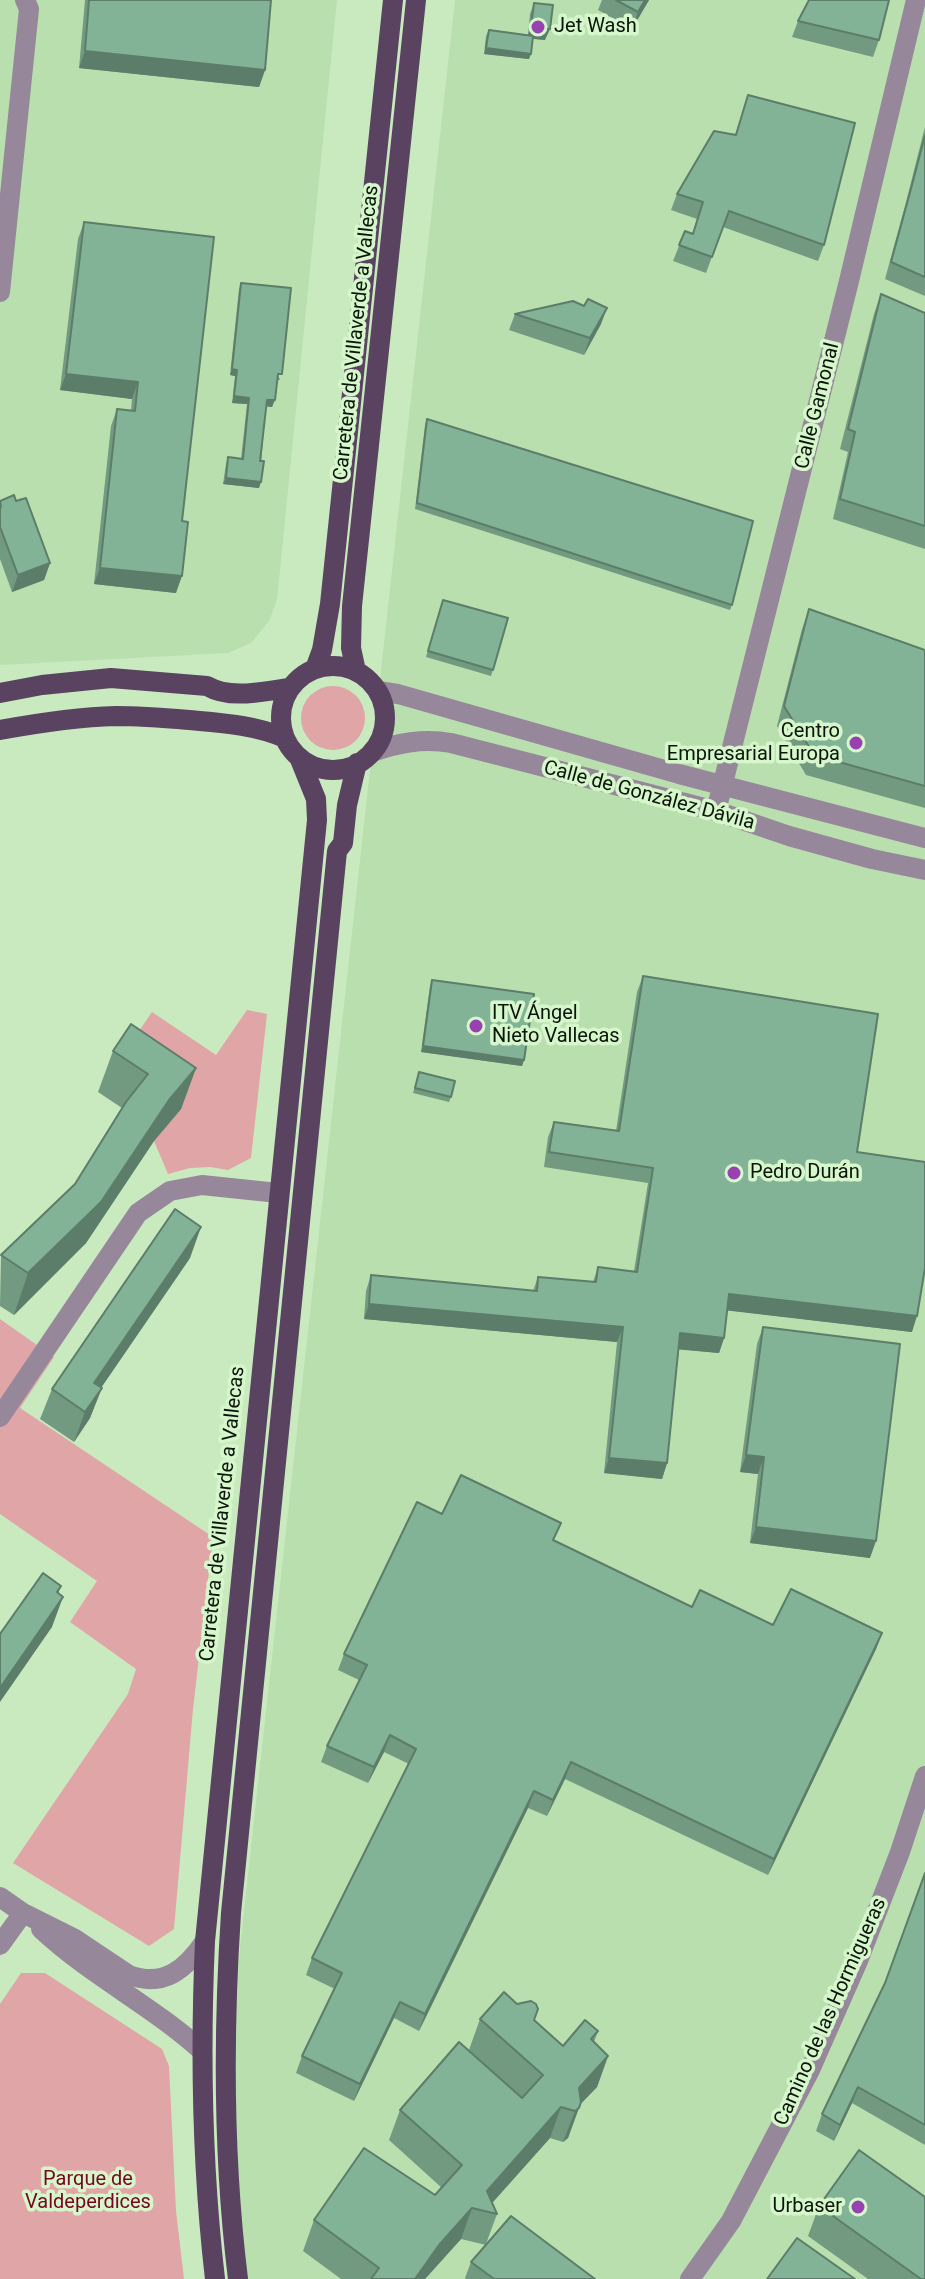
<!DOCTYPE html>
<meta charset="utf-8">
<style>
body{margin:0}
canvas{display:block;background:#c9e9be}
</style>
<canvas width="925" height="2279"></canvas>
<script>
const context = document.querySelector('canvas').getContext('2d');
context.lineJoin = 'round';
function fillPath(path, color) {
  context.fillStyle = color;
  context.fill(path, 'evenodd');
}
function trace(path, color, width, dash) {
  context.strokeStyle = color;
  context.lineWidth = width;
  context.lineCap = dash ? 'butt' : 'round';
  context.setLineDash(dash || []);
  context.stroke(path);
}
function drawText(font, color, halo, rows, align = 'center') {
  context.font = font + ' Roboto,sans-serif';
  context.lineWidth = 7;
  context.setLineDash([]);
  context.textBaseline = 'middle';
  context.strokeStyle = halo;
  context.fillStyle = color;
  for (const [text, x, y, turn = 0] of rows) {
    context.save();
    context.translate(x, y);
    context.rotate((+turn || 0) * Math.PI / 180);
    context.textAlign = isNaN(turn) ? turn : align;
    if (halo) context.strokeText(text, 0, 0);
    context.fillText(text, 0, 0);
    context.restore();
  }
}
const built = new Path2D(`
 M0,0H337L277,600L269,621L251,643L228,653L0,665Z
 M455,0H925V2279H238L233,2054L240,1947Z`);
const green = new Path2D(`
 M301 718a32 32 0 1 1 64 0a32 32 0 1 1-64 0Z
 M247,1010L267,1014L251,1158L228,1170L210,1167L190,1168L168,1174L154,1141L116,1065L152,1012L216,1055Z
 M0,1319L54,1357L20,1408L213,1537L193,1709L174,1929L149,1946L13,1863L128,1694L136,1669L70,1622L97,1581L0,1514Z
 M21,1973H45L162,2049L169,2066L176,2211L184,2279H0V2004Z`);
const minor = new Path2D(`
 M0,292L29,9L25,0
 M378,691L398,694L679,774L925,838
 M372,752C398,743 423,738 451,743L716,811L789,836L872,859L925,870
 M716,811L849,281L916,0
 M0,1417L138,1213L170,1191L202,1185L278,1193
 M0,1897L23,1913L75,1939L129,1975C164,1988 186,1969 205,1941
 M41,1929C90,1975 151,2005 201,2050
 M0,1945L23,1913
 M690,2279L731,2221L810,2070L858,1961L900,1852L925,1776`);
const major = new Path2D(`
 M281 718a52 52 0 1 1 104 0a52 52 0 1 1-104 0Z
 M315,669L322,650L330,604L393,0
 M356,671L351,648L352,606L416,0
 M0,693L42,685L111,678L207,686C231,700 264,691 290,688
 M0,730C38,723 77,717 116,716C140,716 165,718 189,720C222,723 255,725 285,738
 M215,2279C202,2167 200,2054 205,1941L317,820L316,799L299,757
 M238,2279C223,2158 223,2035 231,1913L337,851L343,843L347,805L357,763`);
const wall = new Path2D(`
 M85,0H271L265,70L259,87L79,68Z
 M602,0H649L632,29L598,10Z
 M534,3L545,40L533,39L529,59L484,54L486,36L489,30L528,35L530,14Z
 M798,21L879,40L873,57L792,37Z
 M748,95L824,245L818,261L723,227L706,273L673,261L685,231L692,234L697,219L671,210L677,194L735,135Z
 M925,127V296L885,279L906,202Z
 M84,222L214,237L182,521L176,593L94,584L111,426L117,409L131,411L132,399L60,390L78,239Z
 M241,283L280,380H277L272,407L266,406L259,488L223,484L226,464L228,457L241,459L247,404L232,403L235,376L230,375L239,289Z
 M881,294L925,313V549L833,519L848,452L840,449L874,314Z
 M515,314L601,324L584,355L509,330Z
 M427,419L732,605L730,610L415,509L425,425Z
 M0,501H16L50,563L44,580L12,592L0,559Z
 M441,605L508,618L491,676L426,657Z
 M809,609L925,650V808L806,775L777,726L802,629Z
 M643,976L857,1152L912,1332L727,1310L724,1338L719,1353L679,1349L667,1463L662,1479L604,1473L617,1342L364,1319L366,1291L371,1275L533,1291L538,1277L593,1282L598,1267L634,1271L648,1183L544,1167L548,1137L554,1122L616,1131L637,992Z
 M432,980L524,1060L522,1066L421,1052L430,986Z
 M113,1051L196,1068L181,1109L154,1141L86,1243L14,1315L0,1306L1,1255L75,1184L122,1108L98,1092Z
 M419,1072L451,1097L449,1102L413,1093Z
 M190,1258L101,1388L90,1418L74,1442L40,1419L52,1389Z
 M763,1327L870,1558L750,1543L758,1474L740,1472L757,1344Z
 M442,1514L554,1541L692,1607L773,1625L882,1633L876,1649L768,1875L565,1779L547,1816L528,1808L419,2031L394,2018L354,2101L296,2073L302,2056L335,1989L306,1975L312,1958L409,1764L384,1752L368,1783L321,1762L327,1746L359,1680L338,1670L344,1654Z
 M925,1872V2145L852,2103L834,2141L816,2131L822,2114L885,1983Z
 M480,2019L534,2020L563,2046L598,2031L594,2042L608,2056L597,2087L580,2104L568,2138L563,2142L550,2138L492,2203L497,2214L486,2244L595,2279H466L465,2278L471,2262L486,2245L461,2239L425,2279H341L303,2251L314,2220L435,2195L442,2188L389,2140L400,2110L522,2098L469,2050Z
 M819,2206L925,2279H868L808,2236Z`);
const shadedWall = new Path2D(`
 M645,0H649L632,29L638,12Z
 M531,27L550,29L545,40L527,38Z
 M486,48L531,54L529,59L484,54Z
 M85,51L265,70L259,87L79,68Z
 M607,308L601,324L584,355L590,338Z
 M232,369L237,370L235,376L230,375Z
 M66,374L138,382L132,399L60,390Z
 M234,396L249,398L247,404L232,403Z
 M267,400H275L272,407L264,406Z
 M226,478L261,482L259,488L223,484Z
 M50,563L44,580L12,592L18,575Z
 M100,568L182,576L176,593L94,584Z
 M423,1046L524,1060L522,1066L421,1052Z
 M196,1068L181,1109L154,1141L86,1243L14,1315L28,1273Z
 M201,1227L190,1258L83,1414L94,1383Z
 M729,1294L917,1316L912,1332L723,1310Z
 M369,1304L623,1327L617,1342L364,1319Z
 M680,1333L724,1338L719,1353L674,1349Z
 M102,1388L90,1418L74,1442L85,1412Z
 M746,1455L764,1457L758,1474L740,1472Z
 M609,1458L667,1463L662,1479L604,1473Z
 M756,1527L876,1541L870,1558L750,1543Z
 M61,1586L50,1615L63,1597L52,1627L0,1702V1688Z
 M882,1633L876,1649L768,1875L774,1859Z
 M390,1735L384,1752L368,1783L374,1767Z
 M571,1762L565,1779L547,1816L553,1800Z
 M534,1791L528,1808L419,2031L425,2014Z
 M400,2002L394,2018L354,2101L360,2084Z
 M608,2056L597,2087L574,2111L579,2088Z
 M858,2087L852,2103L834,2141L840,2125Z
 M561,2107L550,2138L485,2211L487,2191Z
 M579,2108L568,2138L563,2142L575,2111Z
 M472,2208L461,2239L425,2279H415L439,2245Z`);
const building = new Path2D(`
 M89,0H271L265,70L85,51Z
 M616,0H645L638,12Z
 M809,0H889L879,40L798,21Z
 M534,3L553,5L550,29L531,27Z
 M489,30L533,36L531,54L486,48Z
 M748,95L855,123L824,245L729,211L712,257L679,245L685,231L693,234L703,202L677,194L714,131L736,135Z
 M925,135V277L891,262L912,185Z
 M84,222L214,237L182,521L188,522L182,576L100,568L117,409L135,411L138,382L66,374Z
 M241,283L291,288L282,374H278L275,400H267L260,461H264L261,482L226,478L228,457L243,459L249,398L234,396L237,370L232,369Z
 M881,294L925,313V526L840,499L855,432L848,429Z
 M588,299L607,308L590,338L515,314L573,301L584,306Z
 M427,419L753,521L732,605L417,503Z
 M14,495L16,501L26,498L50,563L18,575L0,527V508L1,507L0,501Z
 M443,600L508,618L493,670L428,651Z
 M809,609L925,650V786L814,755L784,706Z
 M643,976L878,1014L857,1152L925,1162V1268L917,1316L729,1294L724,1338L680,1333L667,1463L609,1458L623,1327L369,1304L371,1275L537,1291L538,1277L596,1282L598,1267L637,1272L653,1168L549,1152L554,1122L619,1131Z
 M432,980L534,994L524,1060L423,1046Z
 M131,1024L196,1068L169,1100L101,1202L28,1273L1,1255L75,1184L126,1102L148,1074L113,1051Z
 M419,1072L455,1081L451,1097L415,1088Z
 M175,1209L201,1227L94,1383L102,1388L85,1412L52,1389Z
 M763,1327L900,1344L876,1541L756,1527L764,1457L746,1455Z
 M461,1475L561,1523L553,1540L692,1607L700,1590L773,1625L791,1589L882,1633L774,1859L571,1762L553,1800L534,1791L425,2014L400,2002L360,2084L302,2056L342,1973L312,1958L416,1749L390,1735L374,1767L327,1746L367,1665L344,1654L417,1502L442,1514Z
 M43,1573L61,1586L57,1592L63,1597L0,1688V1634Z
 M925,1873V2125L858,2087L840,2125L822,2114L885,1983Z
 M504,1992L517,2004L531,2001L536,2004L538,2009L534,2020L563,2046L585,2020L598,2031L591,2039L608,2056L579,2088L581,2102L579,2108L575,2111L561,2107L487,2191L497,2214L472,2208L439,2245L415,2279H371L379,2268L314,2220L364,2148L435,2195L462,2165L400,2110L459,2042L522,2098L543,2075L480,2019Z
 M859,2150L925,2197V2279H921L819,2206Z
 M511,2216L595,2279H494L471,2262Z
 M797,2238L855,2279H767Z`);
const markers = [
 [538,27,8,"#9742b0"],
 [856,743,8,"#9742b0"],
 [476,1026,8,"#9742b0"],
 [734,1173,8,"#9742b0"],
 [858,2207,8,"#9742b0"]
];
const poiNames = [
 ["Jet Wash",554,27],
 ["Centro",840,732,"right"],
 ["Empresarial Europa",840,755,"right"],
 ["ITV Ángel",492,1014],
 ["Nieto Vallecas",492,1037],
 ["Pedro Durán",750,1173],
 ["Urbaser",842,2207,"right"]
];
const streetNames = [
 ["Carretera de Villaverde a Vallecas",357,333,-84],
 ["Calle Gamonal",818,406,-76],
 ["Calle de González Dávila",649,796,15],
 ["Carretera de Villaverde a Vallecas",223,1514,-84],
 ["Camino de las Hormigueras",831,2012,-66]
];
const parkNames = [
 ["Parque de",88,2180],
 ["Valdeperdices",88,2203]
];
fillPath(built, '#badfae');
fillPath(green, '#e0a5a6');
trace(minor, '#96889a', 20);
trace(major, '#5a4361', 20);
fillPath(wall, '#719a81');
fillPath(shadedWall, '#5c7d69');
fillPath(building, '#83b396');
trace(building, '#5c7d69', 2);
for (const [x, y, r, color] of markers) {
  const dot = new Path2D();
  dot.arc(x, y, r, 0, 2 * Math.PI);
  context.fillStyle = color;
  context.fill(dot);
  trace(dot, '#d6f6cb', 3);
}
drawText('20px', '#0a1507', '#d6f6cb', poiNames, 'left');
drawText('20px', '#0a1507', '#d6f6cb', streetNames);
drawText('20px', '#780620', '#d6f6cb', parkNames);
</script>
